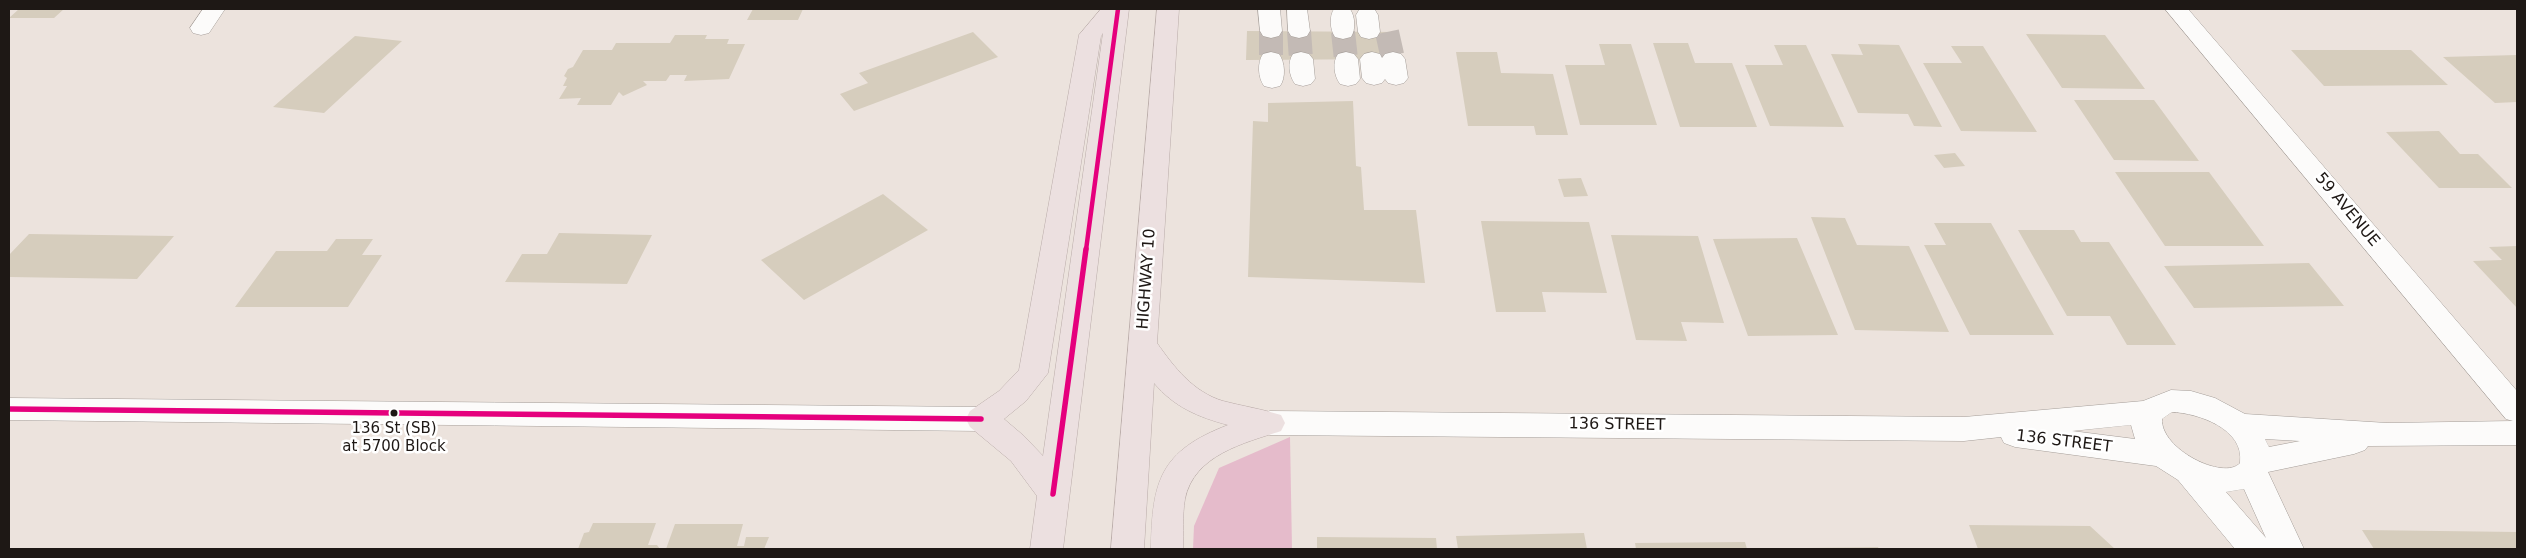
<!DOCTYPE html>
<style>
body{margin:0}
#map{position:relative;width:2526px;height:558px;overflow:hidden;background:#ece3dd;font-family:"DejaVu Sans",sans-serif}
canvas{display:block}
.frame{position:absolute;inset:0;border:10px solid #1e1815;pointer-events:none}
</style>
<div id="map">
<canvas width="2526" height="558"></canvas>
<div class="frame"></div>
</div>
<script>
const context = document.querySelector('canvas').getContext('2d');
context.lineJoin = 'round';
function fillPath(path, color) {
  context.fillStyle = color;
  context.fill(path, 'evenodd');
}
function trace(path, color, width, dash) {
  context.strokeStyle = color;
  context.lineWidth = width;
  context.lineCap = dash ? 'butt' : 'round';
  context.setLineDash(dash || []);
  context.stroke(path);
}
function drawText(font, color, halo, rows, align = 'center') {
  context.font = font + ' "DejaVu Sans",sans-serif';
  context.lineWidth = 5;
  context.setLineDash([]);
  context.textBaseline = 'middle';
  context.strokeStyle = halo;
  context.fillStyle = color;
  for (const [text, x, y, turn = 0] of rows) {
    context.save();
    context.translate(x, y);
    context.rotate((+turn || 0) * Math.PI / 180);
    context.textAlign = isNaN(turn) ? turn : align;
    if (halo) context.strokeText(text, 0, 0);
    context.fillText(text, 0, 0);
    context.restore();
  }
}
const green = new Path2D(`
 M1290,437L1292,549H1193L1194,526L1219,468Z`);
const building = new Path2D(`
 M19,9H64L54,18H9Z
 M753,9H803L798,20H747Z
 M1247,31L1397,32L1400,59L1246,60Z
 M973,32L998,57L854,111L840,94L868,83L859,73Z
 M2026,34L2105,35L2145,89L2062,88Z
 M675,35H707L705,39H729L727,44H745L729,79L684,81L687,75H670L666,81H643L647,85L623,96L619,92L611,105H577L581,98L559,99L567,86H563L567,78L564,76L568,69L573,67L583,50H612L616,43H670Z
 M355,36L402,41L324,113L273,107Z
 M1653,43H1688L1695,63H1732L1757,127H1680Z
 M1599,44H1631L1657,125H1580L1565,65H1605Z
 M1858,44L1899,45L1942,127L1914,126L1908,114L1858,113L1831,54L1863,55Z
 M1774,45H1806L1844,127L1770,126L1745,65H1783Z
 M1951,46H1983L2037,132L1961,131L1923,63H1962Z
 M2291,50H2411L2448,85L2324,86Z
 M1456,52H1497L1501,73L1553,74L1568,135H1536L1534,126H1468Z
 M2517,55V102L2495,103L2443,57Z
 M2074,100H2154L2199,161L2114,160Z
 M1353,101L1356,166L1361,167L1364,210H1416L1425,283L1248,277L1253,121L1268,122V103Z
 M2439,131L2460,154H2478L2512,188H2439L2386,132Z
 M1955,153L1965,166L1944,168L1934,155Z
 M2115,172H2209L2264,246H2165Z
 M1581,178L1588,196L1564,197L1558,179Z
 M883,194L928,230L804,300L761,260Z
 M1811,217L1845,218L1857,245L1909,246L1949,332L1855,330Z
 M1481,221L1589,222L1607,293L1542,292L1546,312H1496Z
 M1934,223H1991L2054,335H1970L1924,245H1946Z
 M2018,230H2074L2081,242H2109L2176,345H2127L2110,316H2067Z
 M559,233L652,235L627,284L505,282L522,254H547Z
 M29,234L174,236L137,279L9,277V255Z
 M1611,235L1698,236L1724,323L1681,322L1687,341L1636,340Z
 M1797,238L1838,335L1748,336L1713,239Z
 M336,239H373L362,255H382L348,307H235L276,251H327Z
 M2517,246V308L2473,261L2502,260L2489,247Z
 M2309,263L2344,306L2194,308L2164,266Z
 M593,523H656L648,545H657L660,549H578L584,533L589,532Z
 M675,524H743L737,546H744L746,537H769L764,549H666Z
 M1969,525L2090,526L2115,549H1978Z
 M2362,530L2517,532V549H2374Z
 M1584,533L1587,549H1458L1456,536Z
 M1317,537L1436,538L1437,549H1317Z
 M1745,542L1747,549H1636L1635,543Z
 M1878,547L1879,549H1806V548Z`);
const minorTunnel = new Path2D(`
 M1271,31V59
 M1299,31L1301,59
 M1343,32L1346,59
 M1387,32L1393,59`);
const minor = new Path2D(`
 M203,9H225L209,33L201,35L193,33L190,28Z
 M1258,9H1280L1282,31L1279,36L1271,38L1263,36L1260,31Z
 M1287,9H1307L1310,31L1307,36L1299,38L1291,36L1288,31Z
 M1334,9H1350C1355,16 1356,30 1351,37L1343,39L1335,37C1330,30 1329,16 1334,9Z
 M1365,9L1375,10L1378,15L1380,32L1377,37L1369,39L1361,37L1358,32L1356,15L1359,10Z
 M2165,9H2188L2517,391V445L2368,446L2365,450L2354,454L2268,472L2304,549H2235L2178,480L2156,466L2015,447L2004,443L2001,437L1964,441L1270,435L1259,431L1255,423L1259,415L1270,411L1964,417L2143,401L2171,390L2191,391L2215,398L2245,414L2387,423L2513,421L2506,419ZM2172,412C2198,413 2245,429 2240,463C2224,481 2160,449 2162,419ZM2131,425L2135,439L2072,431ZM2265,439L2300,441L2269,447ZM2244,489L2266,538L2226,492Z
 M1271,52L1279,54C1285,62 1286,78 1280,86L1272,88L1264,86C1258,78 1257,62 1263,54Z
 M1301,52L1309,54L1313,59L1315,79L1311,84L1303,86L1295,84C1289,76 1287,62 1293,54Z
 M1346,52L1354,54L1358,59L1360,79L1356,84L1348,86L1340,84C1334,76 1332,62 1338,54Z
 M1372,52L1380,54L1382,58L1385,54L1393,52L1401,54L1405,59L1408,78L1404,83L1396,85L1388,83L1385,79L1382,83L1374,85L1366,83L1362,78L1360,59L1364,54Z
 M9,398L981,407L992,411L996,419L992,427L981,431L9,420Z`);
const highway = new Path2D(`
 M1101,9H1129L1063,549H1030L1037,496L1011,461L970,427L966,419L970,411L999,391L1019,370L1079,35ZM1103,33L1043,456L1024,436L1004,419L1026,401L1048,373L1101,36Z
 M1157,9H1179L1157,343C1174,367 1193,392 1223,401C1242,406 1262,409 1281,415L1285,423L1281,431C1244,443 1194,455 1185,499C1182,516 1184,533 1183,549H1151C1152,481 1160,451 1228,425C1198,417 1174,407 1154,383L1144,549H1111Z`);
const bus1Far1 = new Path2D(`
 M1086,250L1118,9`);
const bus1 = new Path2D(`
 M9,409L981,419
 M1053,494L1086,249`);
const markers = [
 [394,413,4.5,"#1e1815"]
];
const busNames = [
 ["136 St (SB)",394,429],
 ["at 5700 Block",394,447]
];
const streetNames = [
 ["59 AVENUE",2347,210,50],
 ["HIGHWAY 10",1147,279,-86],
 ["136 STREET",1617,425,1],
 ["136 STREET",2064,442,7]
];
fillPath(green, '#e5bbcb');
fillPath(building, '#d6cdbd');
trace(minorTunnel, '#c3bab5', 24, [24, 12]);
trace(minor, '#a49d98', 1);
trace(highway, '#b9aba8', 1);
fillPath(minor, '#fcfbfa');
fillPath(highway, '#ece0e0');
trace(bus1Far1, '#e5007d', 4.5);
trace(bus1, '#e5007d', 5.5);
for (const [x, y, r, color] of markers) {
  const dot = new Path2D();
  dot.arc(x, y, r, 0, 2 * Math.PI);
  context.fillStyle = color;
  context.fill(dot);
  trace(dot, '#fff', 2);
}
drawText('15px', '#1e1815', '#fff', busNames);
drawText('16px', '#1e1815', '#fff', streetNames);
</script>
